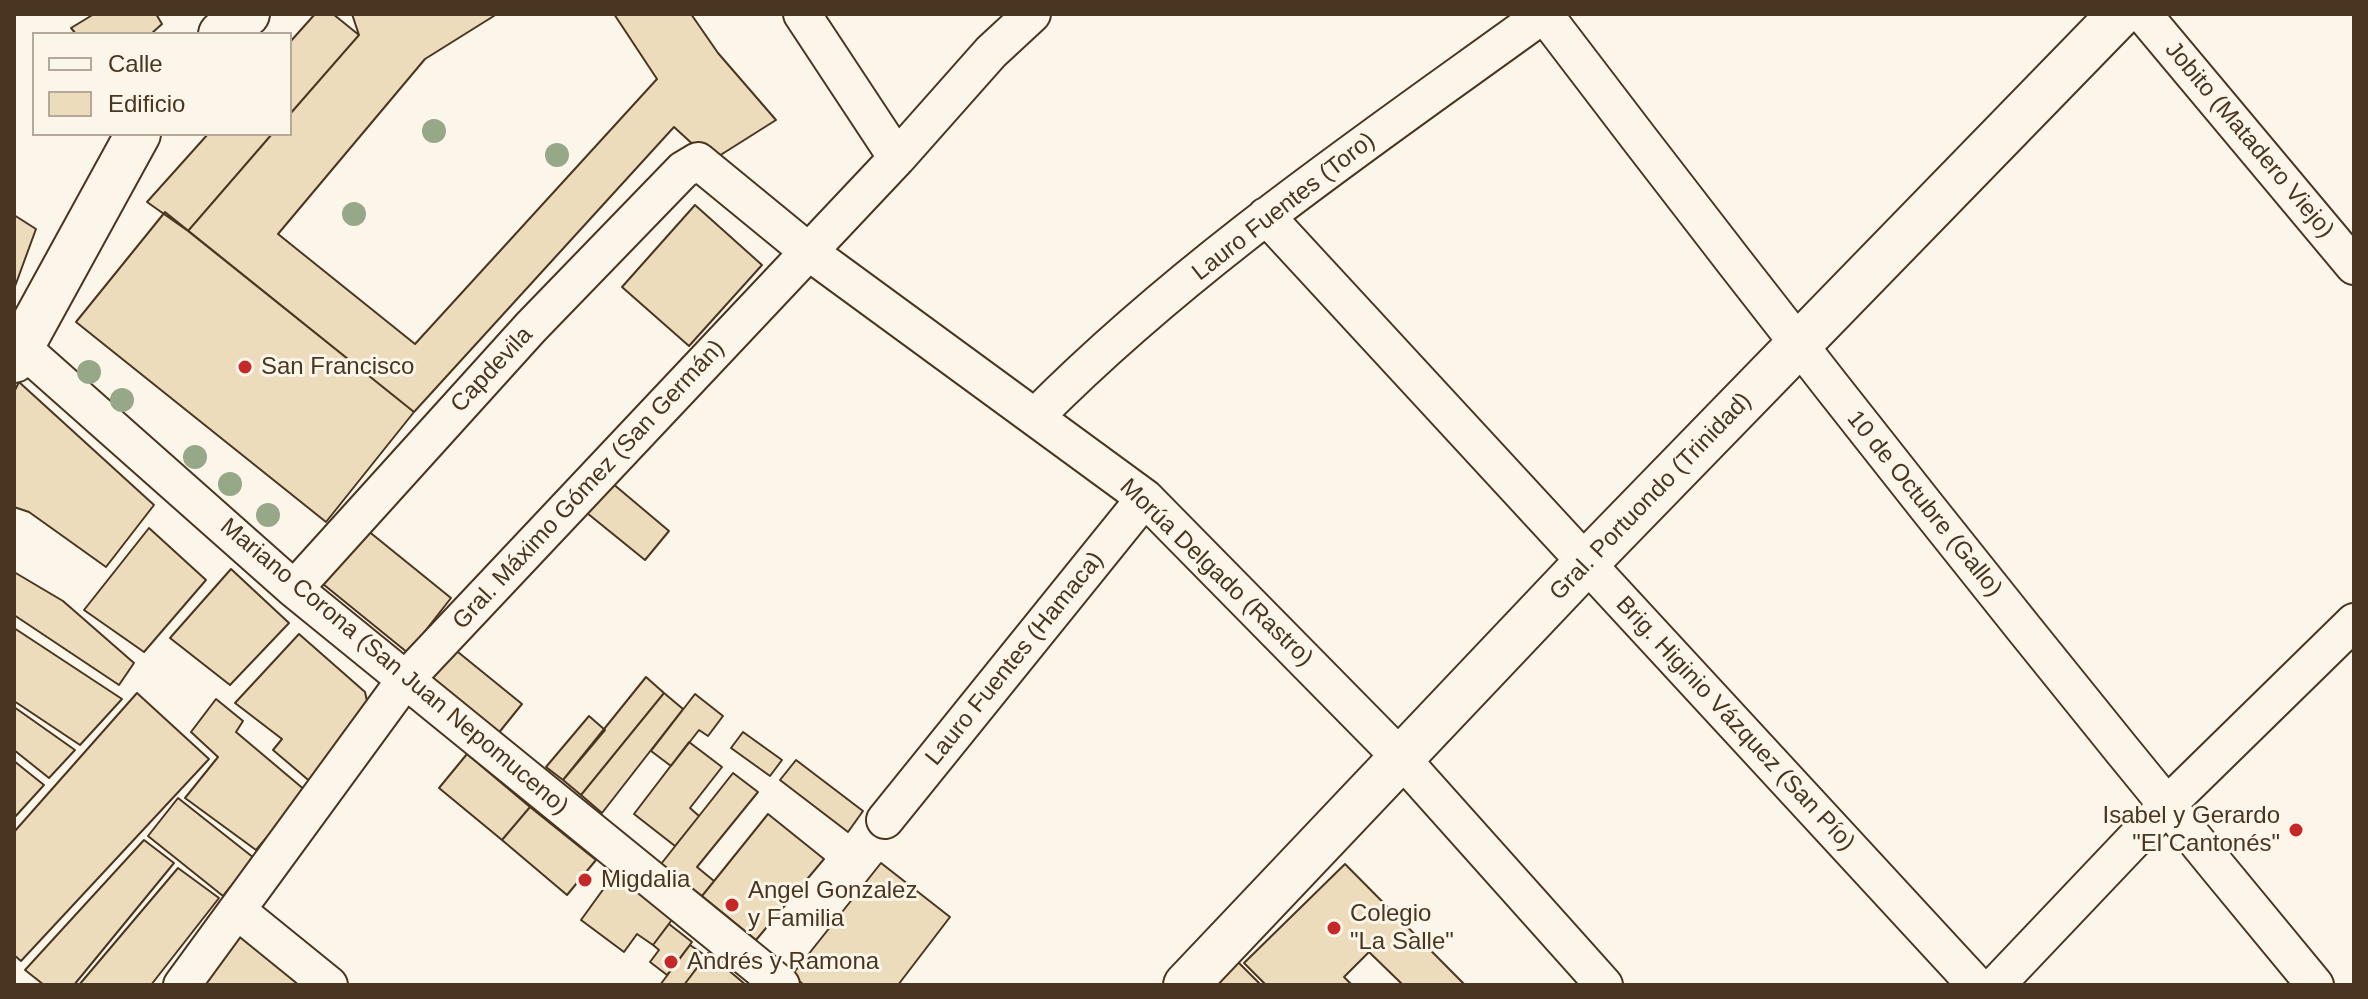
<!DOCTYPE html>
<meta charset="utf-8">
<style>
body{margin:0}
#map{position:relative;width:2368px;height:999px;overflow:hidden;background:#fbf6e9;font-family:Arial,sans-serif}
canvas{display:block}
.frame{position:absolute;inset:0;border:16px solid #4a3520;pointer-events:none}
.legend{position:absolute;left:32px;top:32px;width:260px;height:104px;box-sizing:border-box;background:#fbf6e9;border:2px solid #b4a999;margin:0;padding:10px 14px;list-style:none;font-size:24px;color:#4a3520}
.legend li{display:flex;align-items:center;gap:16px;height:40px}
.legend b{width:40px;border:2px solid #b4a999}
</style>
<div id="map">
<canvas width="2368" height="999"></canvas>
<div class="frame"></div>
<ul class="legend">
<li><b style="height:10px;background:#fbf6e9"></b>Calle</li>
<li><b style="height:22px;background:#ecdcbc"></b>Edificio</li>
</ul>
</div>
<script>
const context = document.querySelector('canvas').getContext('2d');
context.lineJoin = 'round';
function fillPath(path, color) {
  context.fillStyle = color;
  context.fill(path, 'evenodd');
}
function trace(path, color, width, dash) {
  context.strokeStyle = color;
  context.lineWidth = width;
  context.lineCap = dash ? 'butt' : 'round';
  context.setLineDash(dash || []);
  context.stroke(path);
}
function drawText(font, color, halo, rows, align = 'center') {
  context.font = font + ' Arial,sans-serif';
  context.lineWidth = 6;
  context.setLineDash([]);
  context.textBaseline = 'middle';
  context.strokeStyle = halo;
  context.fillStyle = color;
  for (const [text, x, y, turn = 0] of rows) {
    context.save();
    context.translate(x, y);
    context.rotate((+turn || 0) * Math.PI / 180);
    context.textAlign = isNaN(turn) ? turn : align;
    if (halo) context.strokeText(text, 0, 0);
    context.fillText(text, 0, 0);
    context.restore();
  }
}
const building = new Path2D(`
 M94,14H156L162,24L151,34H76L71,28Z
 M315,14H333L359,35L290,114V42Z
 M352,14H497L425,59L278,234L415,344L657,79L614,14H691L718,53L776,120L711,161L674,127L414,412L188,231L272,134H290V114L359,35Z
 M208,134H272L188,231L147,202Z
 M695,205L762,265L689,346L622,287Z
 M165,212L414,412L326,522L76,322Z
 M14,215L36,229L14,289Z
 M19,382L154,505L106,567L29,512L14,507V392Z
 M612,483L669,531L645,560L587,513Z
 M149,528L206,580L144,652L84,610Z
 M367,530L451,598L408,653L323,584Z
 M231,569L289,623L230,685L170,638Z
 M14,572L63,601L134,663L119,685L14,615Z
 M14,628L122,699L80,745L14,701Z
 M299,634L365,692L370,714L313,784L273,750L282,739L235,703Z
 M453,648L522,704L497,735L429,679Z
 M646,677L664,693L581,795L563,780Z
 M137,693L209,759L21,961L14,955V832Z
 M664,693L683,709L602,813L581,795Z
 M695,694L723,716L708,736L699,730L671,766L651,751Z
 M216,699L243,721L236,732L306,791L256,850L185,798L218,757L191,732Z
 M14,707L75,750L49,778L14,750Z
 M589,716L605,730L563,780L546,767Z
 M743,732L782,760L770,776L731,748Z
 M689,742L722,767L690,808L699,816L675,846L634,814Z
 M467,754L530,807L502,840L439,788Z
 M796,760L863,811L848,832L780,780Z
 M14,761L44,785L14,818Z
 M733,773L758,792L697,867L714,881L702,896L661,864Z
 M178,798L254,858L223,896L148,836Z
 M530,807L596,860L567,895L502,840Z
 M768,814L824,859L756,940L702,896Z
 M144,840L174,863L74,985H44L25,970Z
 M881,863L950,917L898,985H804L792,975Z
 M1345,864L1465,985H1403L1369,952L1344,977L1352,985H1266L1244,963Z
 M178,868L219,898L151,985H79Z
 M615,873L674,917L653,945L637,934L624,952L581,920Z
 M669,924L692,942L667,975L650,962L659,950L653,945Z
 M244,931L311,985H201Z
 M690,945L706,956L684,985H660Z
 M708,953L746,985H684Z
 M1237,961L1261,985H1214Z`);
const minor = new Path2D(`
 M802,14L897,158
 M1544,14C1794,343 2051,667 2315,985
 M2143,14L2354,266
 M1266,216L1976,985
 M21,347L294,589L781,985
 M1037,415C1189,262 1370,140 1544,14
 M294,589L531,327L683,170L698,161L809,252L1145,498L1401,758L1604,985
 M885,820L1145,498
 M239,912L329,985
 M182,985L405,680L897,158L991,52L1032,14
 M1996,985L2166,806L2354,622`);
const tertiary = new Path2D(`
 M1186,985L1586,563L2120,14`);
const secondary = new Path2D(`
 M221,34L247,14
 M14,360L138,134`);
const trees = [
 [434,131],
 [557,155],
 [354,214],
 [89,372],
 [122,400],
 [195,457],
 [230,484],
 [268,515]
];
const markers = [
 [245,367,8,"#c62828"],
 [2296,830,8,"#c62828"],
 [585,880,8,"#c62828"],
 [732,905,8,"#c62828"],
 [1334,928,8,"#c62828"],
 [671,962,8,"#c62828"]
];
const streetNames = [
 ["Jobito (Matadero Viejo)",2249,140,50],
 ["Lauro Fuentes (Toro)",1284,207,-38],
 ["Capdevila",492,370,-47],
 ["Gral. Máximo Gómez (San Germán)",589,485,-47],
 ["Gral. Portuondo (Trinidad)",1651,497,-46],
 ["10 de Octubre (Gallo)",1924,504,51],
 ["Morúa Delgado (Rastro)",1216,573,44],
 ["Lauro Fuentes (Hamaca)",1015,659,-51],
 ["Mariano Corona (San Juan Nepomuceno)",394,667,40],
 ["Brig. Higinio Vázquez (San Pío)",1735,724,47]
];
const poiNames = [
 ["San Francisco",261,367],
 ["Isabel y Gerardo",2280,816,"right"],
 ["\"El Cantonés\"",2280,844,"right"],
 ["Migdalia",601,880],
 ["Angel Gonzalez",748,891],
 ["y Familia",748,919],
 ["Colegio",1350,914],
 ["\"La Salle\"",1350,942],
 ["Andrés y Ramona",687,962]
];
fillPath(building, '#ecdcbc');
trace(building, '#4a3520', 2);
trace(minor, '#4a3520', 40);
trace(tertiary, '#4a3520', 48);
trace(secondary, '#4a3520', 48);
trace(minor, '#fbf6e9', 36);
trace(tertiary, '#fbf6e9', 44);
trace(secondary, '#fbf6e9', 44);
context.fillStyle = '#96a887';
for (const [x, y] of trees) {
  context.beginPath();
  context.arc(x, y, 12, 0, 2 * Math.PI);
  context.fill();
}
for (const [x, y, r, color] of markers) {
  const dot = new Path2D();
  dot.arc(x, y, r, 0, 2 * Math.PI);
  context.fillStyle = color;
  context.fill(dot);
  trace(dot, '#fbf6e9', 3);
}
drawText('24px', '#4a3520', '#fbf6e9', streetNames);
drawText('24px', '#4a3520', '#fbf6e9', poiNames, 'left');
</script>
